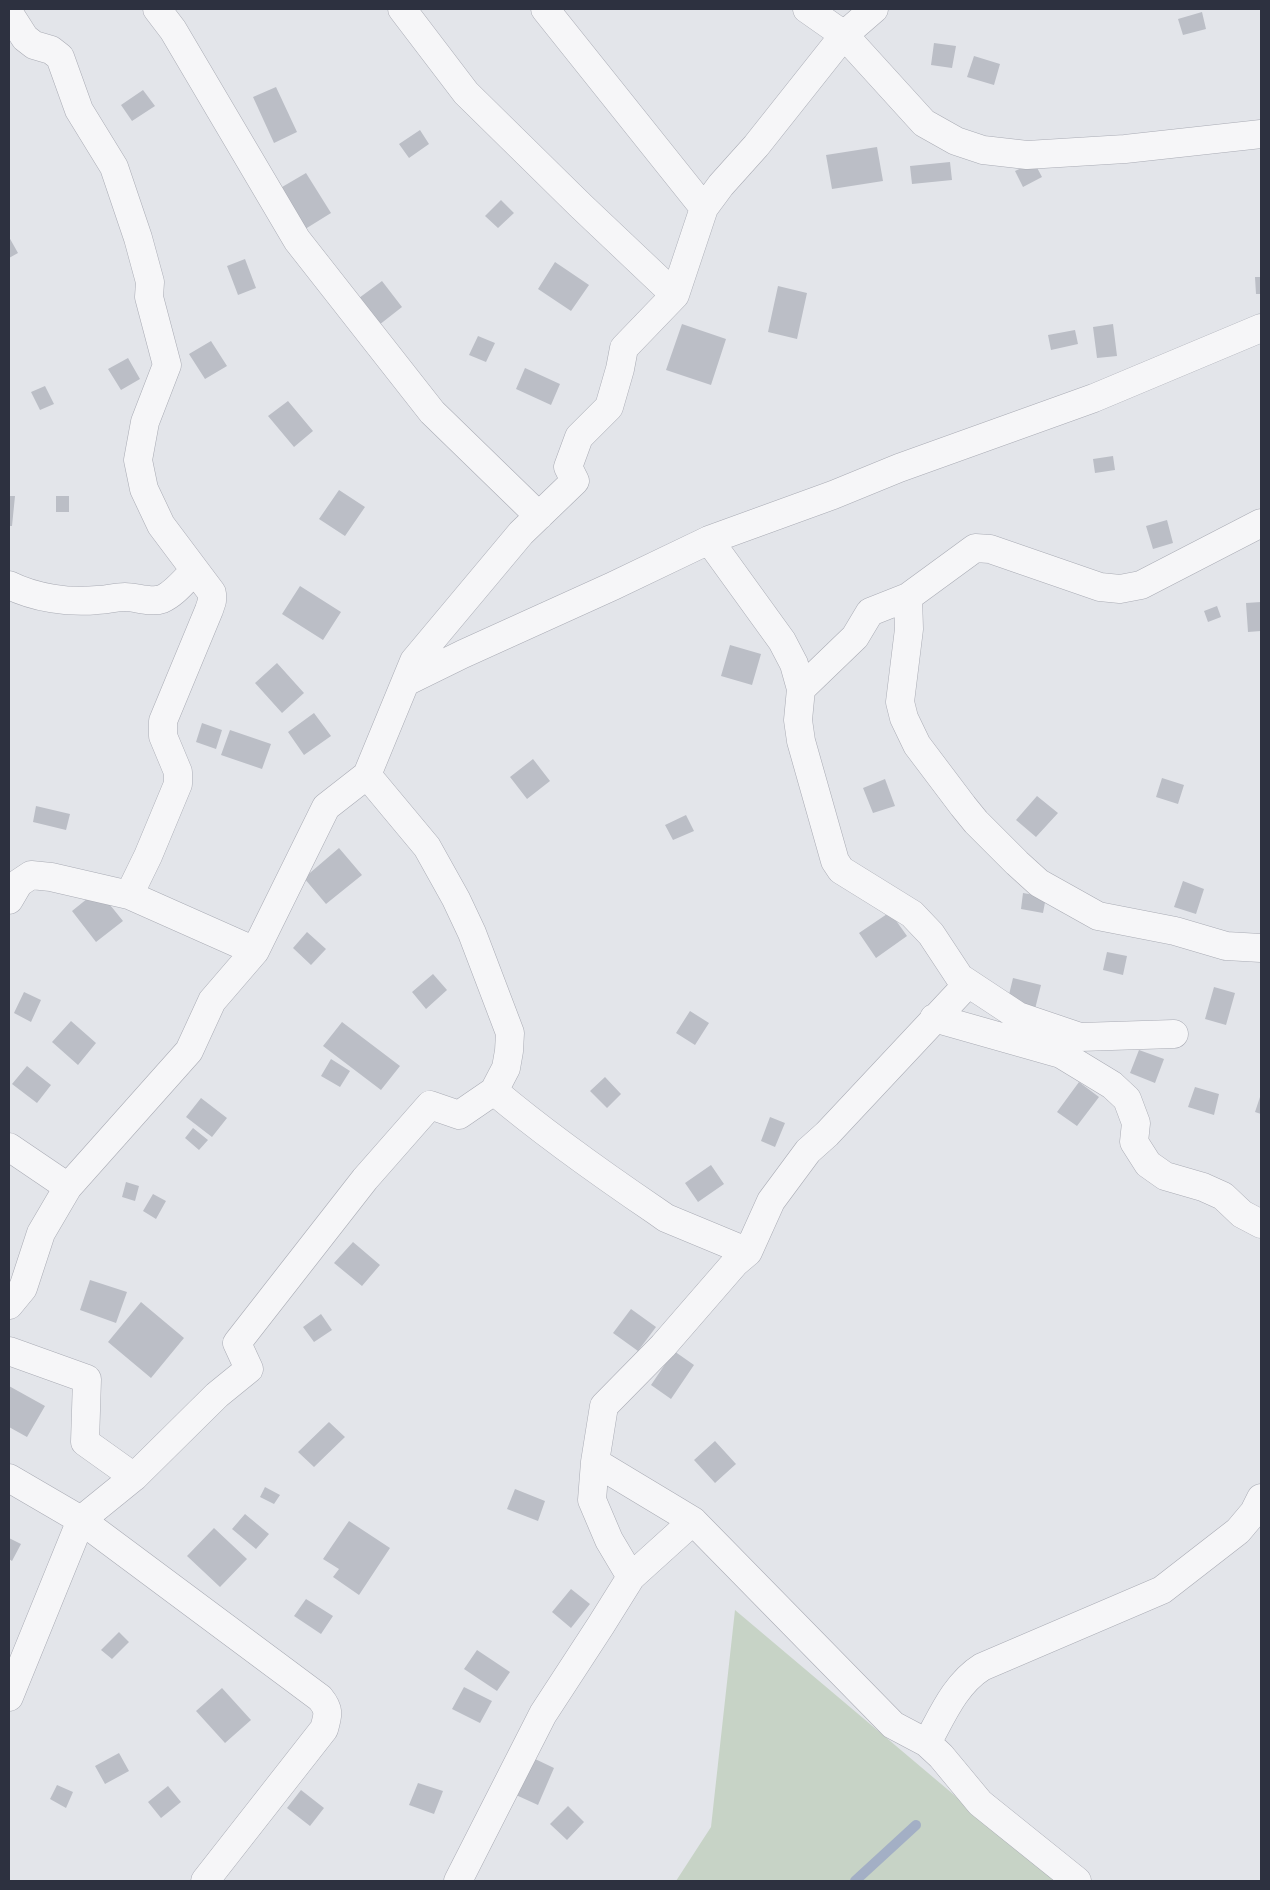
<!DOCTYPE html>
<style>
body{margin:0}
#map{position:relative;width:1270px;height:1890px;overflow:hidden;background:#e3e5ea;font-family:"Fira Sans",sans-serif}
canvas{display:block}
.frame{position:absolute;inset:0;border:10px solid #2d3140;pointer-events:none}
</style>
<div id="map">
<canvas width="1270" height="1890"></canvas>
<div class="frame"></div>
</div>
<script>
const context = document.querySelector('canvas').getContext('2d');
context.lineJoin = 'round';
function fillPath(path, color) {
  context.fillStyle = color;
  context.fill(path, 'evenodd');
}
function trace(path, color, width, dash) {
  context.strokeStyle = color;
  context.lineWidth = width;
  context.lineCap = dash ? 'butt' : 'round';
  context.setLineDash(dash || []);
  context.stroke(path);
}
const green = new Path2D(`
 M735,1610L1056,1881H676L711,1827Z`);
const stream = new Path2D(`
 M855,1881L916,1825`);
const building = new Path2D(`
 M1202,12L1206,29L1183,35L1178,19Z
 M934,43L956,46L952,68L931,65Z
 M974,56L1000,64L994,85L967,77Z
 M276,87L297,132L274,143L253,97Z
 M143,90L155,106L132,121L121,105Z
 M420,130L429,144L409,158L399,144Z
 M877,147L883,181L832,189L826,155Z
 M950,162L952,180L912,184L910,166Z
 M1034,162L1042,177L1023,187L1015,171Z
 M306,173L331,213L302,231L277,190Z
 M501,200L514,213L498,228L485,216Z
 M9,237L18,253L9,258Z
 M245,259L256,288L238,295L227,266Z
 M555,262L589,285L571,311L538,289Z
 M1255,277H1261V294H1256Z
 M382,281L402,307L379,325L359,298Z
 M778,286L807,293L797,339L768,332Z
 M682,324L726,339L711,385L666,370Z
 M1113,324L1117,356L1097,358L1093,327Z
 M1075,330L1078,344L1051,350L1048,335Z
 M478,336L495,343L486,362L469,355Z
 M211,341L227,366L205,379L189,354Z
 M128,358L140,379L121,390L108,369Z
 M525,368L560,384L551,405L516,389Z
 M45,386L54,404L40,410L31,392Z
 M288,401L313,431L294,447L268,416Z
 M1113,456L1115,470L1095,473L1093,459Z
 M339,490L365,507L345,536L319,519Z
 M9,496H15L12,526H9Z
 M56,496H69V512H56Z
 M1167,520L1173,543L1153,549L1146,526Z
 M300,586L341,612L323,640L282,614Z
 M1261,602V631L1248,632L1246,603Z
 M1217,606L1221,617L1208,622L1204,611Z
 M730,645L761,654L752,685L721,676Z
 M277,663L304,693L282,713L255,683Z
 M314,713L331,736L304,755L288,732Z
 M202,723L222,730L216,749L196,742Z
 M230,730L271,744L262,769L221,755Z
 M533,759L550,781L527,799L510,777Z
 M1162,778L1184,785L1178,804L1156,797Z
 M885,779L895,806L873,813L863,788Z
 M1037,796L1058,813L1036,837L1016,820Z
 M36,806L70,814L66,830L33,822Z
 M686,815L694,831L673,840L665,825Z
 M339,848L362,875L326,904L304,878Z
 M1183,881L1204,889L1196,914L1174,907Z
 M98,890L123,921L96,942L72,911Z
 M1023,893L1046,897L1043,913L1021,909Z
 M890,912L907,936L876,958L859,933Z
 M307,932L326,949L311,965L293,948Z
 M1107,952L1127,956L1123,975L1103,970Z
 M433,974L447,990L426,1009L412,992Z
 M1013,978L1041,985L1035,1009L1007,1003Z
 M1214,987L1235,993L1226,1025L1205,1019Z
 M24,992L41,1000L31,1022L14,1013Z
 M690,1011L709,1023L695,1045L676,1033Z
 M71,1021L96,1043L78,1065L52,1042Z
 M342,1022L400,1066L381,1090L323,1046Z
 M1139,1050L1164,1059L1155,1083L1130,1073Z
 M331,1059L350,1071L340,1087L321,1076Z
 M27,1066L51,1085L37,1103L12,1084Z
 M605,1077L621,1094L607,1108L590,1091Z
 M1079,1082L1099,1097L1077,1126L1057,1112Z
 M1195,1087L1219,1094L1214,1115L1188,1107Z
 M1261,1094V1114L1255,1112Z
 M201,1098L227,1118L212,1137L186,1117Z
 M770,1117L785,1123L775,1147L761,1141Z
 M193,1128L208,1140L199,1150L185,1138Z
 M711,1165L724,1184L698,1202L685,1183Z
 M126,1182L139,1186L135,1201L122,1197Z
 M153,1194L166,1201L156,1219L143,1211Z
 M353,1242L380,1265L362,1286L334,1263Z
 M90,1280L127,1292L116,1323L80,1310Z
 M141,1302L184,1338L151,1378L108,1342Z
 M631,1309L656,1327L638,1351L613,1333Z
 M321,1314L332,1330L314,1342L303,1327Z
 M674,1351L694,1365L671,1399L651,1385Z
 M9,1386L45,1406L27,1437L9,1427Z
 M329,1422L345,1437L314,1467L298,1452Z
 M715,1441L736,1464L715,1483L694,1460Z
 M265,1487L280,1495L274,1504L260,1497Z
 M515,1489L545,1501L538,1521L507,1509Z
 M245,1514L269,1534L256,1549L232,1529Z
 M349,1521L390,1548L359,1595L333,1577L339,1569L323,1559Z
 M214,1528L247,1559L220,1587L187,1556Z
 M9,1538L21,1544L12,1561L9,1559Z
 M571,1589L590,1604L571,1628L552,1612Z
 M306,1599L333,1616L321,1634L294,1616Z
 M119,1632L129,1642L112,1659L101,1650Z
 M477,1650L510,1672L497,1691L464,1669Z
 M464,1687L492,1701L480,1723L452,1709Z
 M222,1688L251,1720L225,1743L196,1711Z
 M119,1753L129,1771L105,1784L95,1766Z
 M533,1758L554,1768L538,1805L516,1795Z
 M418,1783L443,1791L434,1814L409,1805Z
 M57,1785L73,1792L66,1808L50,1799Z
 M168,1786L181,1802L161,1818L148,1802Z
 M301,1790L324,1808L310,1826L287,1808Z
 M568,1806L584,1822L567,1840L550,1824Z`);
const minor = new Path2D(`
 M157,9L173,30L297,240L432,412L539,516
 M402,9L466,93L581,206L675,295
 M545,9L704,208
 M807,9L844,35L924,123L956,141L983,150L1027,155L1125,149L1261,134
 M9,13L25,38L34,45L51,50L60,57L79,110L114,167L138,238L150,282L149,297L167,365L145,422L138,460L144,489L161,525L212,593V601L209,610L163,721V736L178,772V784L148,856L129,895
 M9,585C35,598 69,603 98,600C107,600 115,597 125,597C136,597 151,603 162,599C174,594 185,580 194,571
 M908,597L909,629L900,702L904,718L917,745L963,806L976,822L1017,863L1039,883L1098,916L1175,931L1226,946L1261,948
 M406,682L463,654L613,586L709,540L833,495L899,468L1094,398L1261,328
 M801,689L855,637L870,612L908,597L975,548L990,549L1100,587L1120,589L1141,585L1261,523
 M9,900L19,883L31,875L51,877L129,895L255,951
 M962,979L1018,1016L1080,1037L1174,1034
 M934,1018L1061,1054L1112,1085L1127,1099L1136,1123L1134,1142L1148,1164L1165,1176L1203,1187L1223,1196L1242,1214L1261,1224
 M494,1091C546,1135 600,1173 656,1211L666,1218L748,1252
 M9,1147L68,1187
 M9,1305L23,1288L41,1233L68,1187L189,1051L212,1001L255,951L326,807L367,775L414,661L521,533L575,481L568,467L579,437L609,407L620,369L624,348L675,295L704,208L721,185L756,146L844,35L874,9
 M9,1351L87,1379L85,1442L134,1477
 M595,1462L693,1521L893,1725L927,1743L941,1756L980,1803L1077,1881
 M9,1478L81,1520L320,1698C330,1710 328,1715 324,1729L205,1881
 M631,1577L609,1540L592,1500L595,1462L604,1406L663,1346L735,1263L748,1252L771,1201L808,1151L827,1134L961,991L964,984L931,934L912,914L841,870L835,861L801,741L798,720L801,689L794,664L782,641L709,540
 M9,1697L81,1520L134,1477L217,1395L249,1369L237,1343L365,1179L430,1105L459,1115L494,1091L506,1068L509,1051L510,1033L472,933L456,899L427,847L367,775
 M927,1743C942,1716 955,1684 982,1667L1162,1590L1238,1531L1254,1512L1261,1498
 M458,1881L543,1714L601,1625L631,1577L693,1521`);
fillPath(green, '#c7d3c6');
trace(stream, '#a3afc5', 10);
fillPath(building, '#bbbec6');
trace(minor, '#a9abb4', 29);
trace(minor, '#f6f6f8', 28);
</script>
